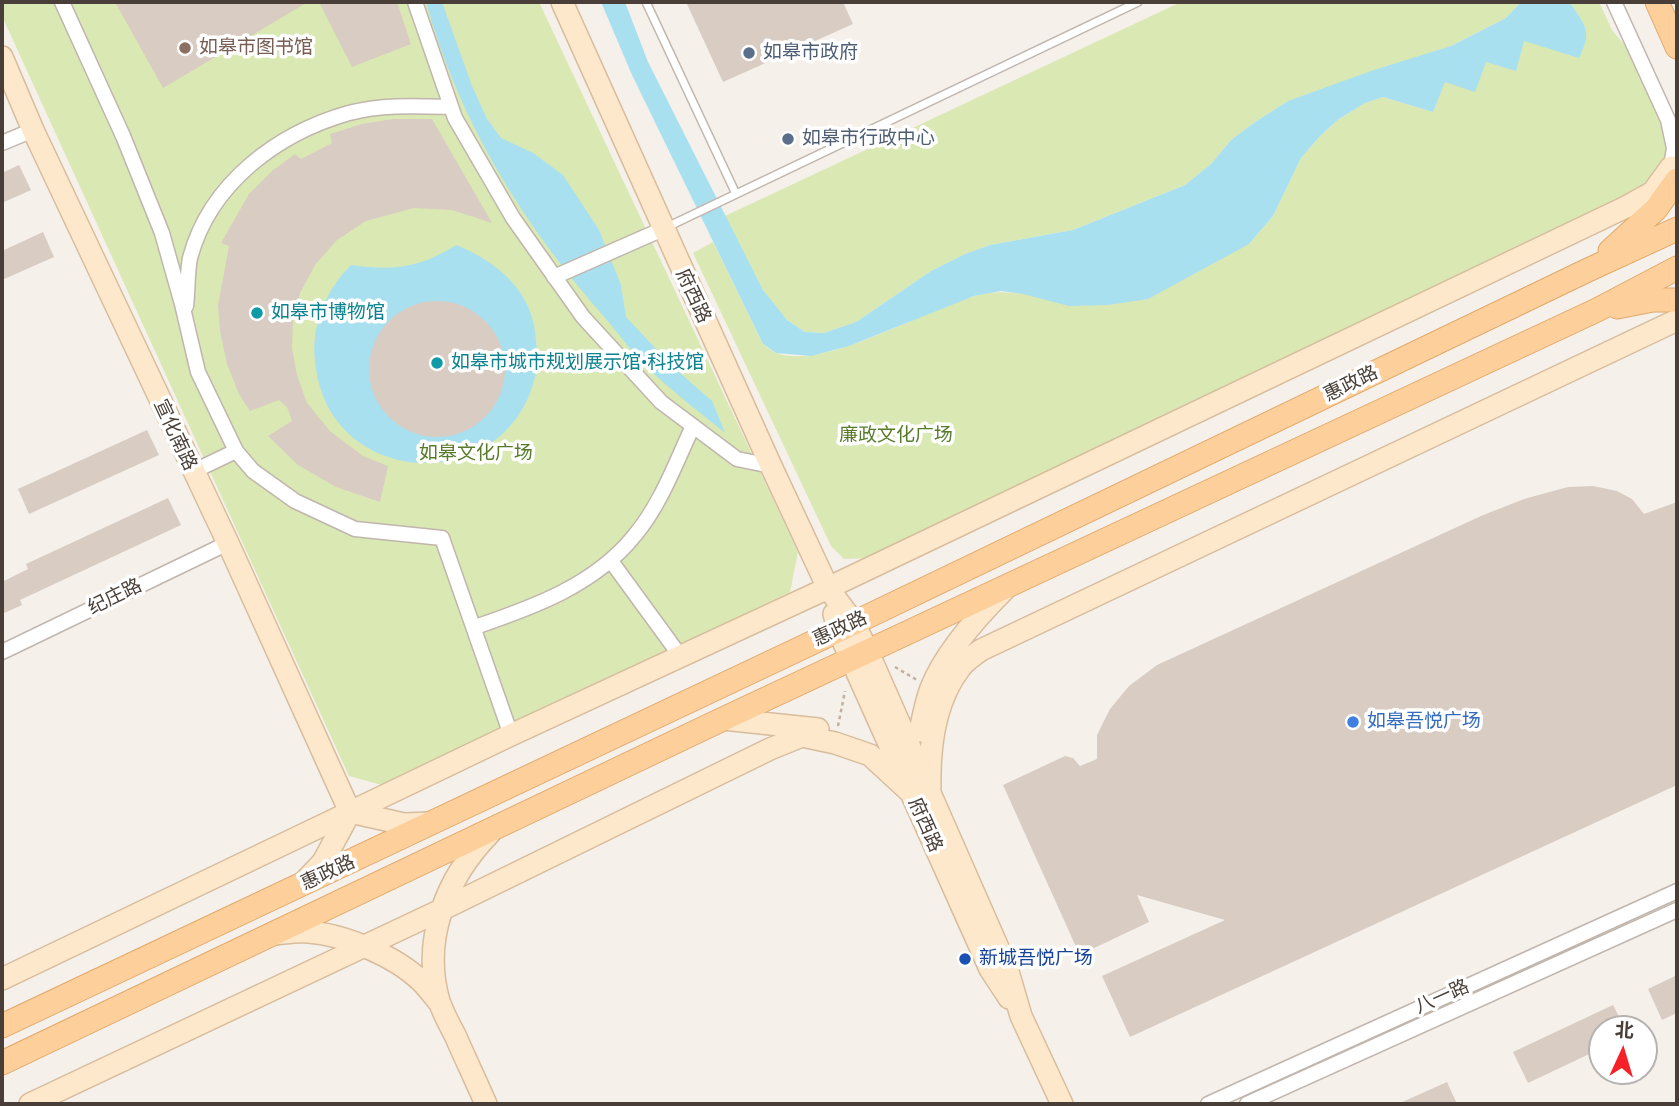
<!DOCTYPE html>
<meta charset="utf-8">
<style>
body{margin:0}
#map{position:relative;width:1679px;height:1106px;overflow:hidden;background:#f5f0ea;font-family:Rubik,"Noto Sans SC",sans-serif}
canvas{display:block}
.frame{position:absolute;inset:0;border:4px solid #493f38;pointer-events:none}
.north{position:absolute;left:1588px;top:1015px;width:70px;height:70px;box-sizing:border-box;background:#fff;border:2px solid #b6b2af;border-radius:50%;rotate:4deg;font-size:19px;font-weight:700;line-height:28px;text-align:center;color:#493f38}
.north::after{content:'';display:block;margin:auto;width:24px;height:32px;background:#f62026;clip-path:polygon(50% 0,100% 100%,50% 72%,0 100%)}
</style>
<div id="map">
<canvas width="1679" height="1106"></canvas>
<div class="frame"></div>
<div class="north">北</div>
</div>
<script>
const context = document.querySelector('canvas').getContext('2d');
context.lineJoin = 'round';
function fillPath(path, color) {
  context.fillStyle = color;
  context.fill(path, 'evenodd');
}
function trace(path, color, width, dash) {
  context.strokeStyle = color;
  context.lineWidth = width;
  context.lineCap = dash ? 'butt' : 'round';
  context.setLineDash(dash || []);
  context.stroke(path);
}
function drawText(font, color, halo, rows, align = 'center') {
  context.font = font + ' Rubik,"Noto Sans SC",sans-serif';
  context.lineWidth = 7;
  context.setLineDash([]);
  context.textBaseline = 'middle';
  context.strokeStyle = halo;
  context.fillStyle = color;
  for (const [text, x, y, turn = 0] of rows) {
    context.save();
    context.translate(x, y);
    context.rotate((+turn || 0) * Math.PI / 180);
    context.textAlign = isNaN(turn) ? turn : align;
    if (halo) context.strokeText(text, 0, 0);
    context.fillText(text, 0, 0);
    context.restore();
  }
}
const green = new Path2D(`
 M2,2H539L798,552L790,592L382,785L349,776L2,16Z
 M1181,2H1521L1506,18L1451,46L1288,101L1255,122L1231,140L1211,164L1185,185L1073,230L990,245L965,254L931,271L856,322L824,333L805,332L787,320L774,305L763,290L725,216Z
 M1570,2H1599L1612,30L1627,48L1669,134L1670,158L1651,185L874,558L844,559L831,546L693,253L713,242L763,344C766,346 771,351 776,353C824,371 925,309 975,296C992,291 1006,292 1023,294L1249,244L1273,216L1301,158L1320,136L1339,119L1365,103L1383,97L1433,112L1444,82L1523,41L1586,29Z`);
const water = new Path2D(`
 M426,2H442L472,86L487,119L501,138L533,153L563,175L599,230L621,285L626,317L672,366L712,401L725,433C702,414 677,395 655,375C637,359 622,338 606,319C524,226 459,122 426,2Z
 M601,2H625L648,62L763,290L787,320L805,332L824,333L856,322L931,271L965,254L990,245L1073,230L1185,185L1211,164L1231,140L1255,122L1288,101L1371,71L1451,46L1506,18L1521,2H1570C1585,27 1593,29 1579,58L1524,41L1516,71L1486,62L1475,92L1445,82L1433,112L1383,97L1365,103L1339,119L1320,136L1301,158L1273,216L1249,244L1148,299L1108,305L1069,306L1023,294L1001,291L974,296L849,346L811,356L776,353L763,344L632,75Z
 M456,245C498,262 534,292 536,341C537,349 539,359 537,367C516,498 327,494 315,361C311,325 326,290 351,265C393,271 420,268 456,245Z`);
const building = new Path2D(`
 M115,2H308L163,88Z
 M319,2H397L411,44L352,67Z
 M686,2H843L853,24L723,82Z
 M393,119H432L492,223L452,210L414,208L366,221L337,240L315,265L300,293L293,320L292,348L297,375L307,403L330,431L363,456L388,466L380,502L336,487L298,465L268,436L292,421L287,407L279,400L250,411L239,394L227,364L220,331L218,305L229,246L221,243L249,194L272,171L295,154L301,159L332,143L330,134L362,124Z
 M19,165L31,190L2,203V173Z
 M43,232L54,257L2,280V251Z
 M369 369a68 68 0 1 1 136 0a68 68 0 1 1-136 0Z
 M147,430L159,455L29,514L18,489Z
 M1593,486L1617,491L1632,499L1644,514L1677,502V785L1130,1037L1102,976L1225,920L1137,895L1149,922L1088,951L1077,949L1003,785L1065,756L1073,758L1080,766L1097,759V735L1110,709L1129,686L1157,665L1481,516L1524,499L1568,487Z
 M168,498L181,525L20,600L22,605L2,614V582L28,569L26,564Z
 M1677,975V1013L1662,1020L1648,989Z
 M1613,1005L1625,1029H1602V1048L1528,1083L1513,1052Z
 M1447,1082L1457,1104H1398Z`);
const path = new Path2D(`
 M895,667L917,680
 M838,726L845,691`);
const lane = new Path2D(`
 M646,2L736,194
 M665,228L1138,2`);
const street = new Path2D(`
 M62,2L123,136L162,233L182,304L198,372L236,451L253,471L295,501L355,529L442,538L511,735
 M415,2L455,118L513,218L583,317L661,402L737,459L771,466
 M1614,2L1668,120L1674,148L1671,167
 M2,143L33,130
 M554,277L663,229
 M186,306C188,291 187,273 190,258C210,183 278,133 349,113C382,104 418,106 451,107
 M192,472L236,451
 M611,561L681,657
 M475,627C534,607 595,585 635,535C661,504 676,462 693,426
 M2,652L228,543
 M1208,1104L1677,891
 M1247,1104L1677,910`);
const secondary = new Path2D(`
 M562,2L771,466L828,588L854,623L868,652L1007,968L1021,1016L1062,1104
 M2,57L33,130L228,543L350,812
 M834,614L838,630L990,969L1009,998
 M723,719L818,729
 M920,731C923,717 926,701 931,688C945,653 977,617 1004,590
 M930,788C929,747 934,702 960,668C965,661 974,655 981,650L1677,320
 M350,812L404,824L431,823
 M306,880L323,862L350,812
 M275,934C286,933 297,931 308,932C343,934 395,956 421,981C427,987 433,995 438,1001
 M2,979L511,735L828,588L1626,207L1653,192L1671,167
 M30,1104L441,910L770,749L802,736L835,743L870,755L909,791
 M486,1104C476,1081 465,1058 455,1035C449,1024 443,1012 439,1001C421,939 447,877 490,833`);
const primary = new Path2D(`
 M1657,2L1677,47
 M1610,251L1656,209L1677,180
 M1617,307L1653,300H1677
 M2,1026L854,623L1588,270L1677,229
 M2,1063L723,719L1597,310L1677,268`);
const markers = [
 [185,48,7,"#8d6e63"],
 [749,53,7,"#5c6f8a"],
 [788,139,7,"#5c6f8a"],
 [257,313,7,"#0f9aa8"],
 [437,363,7,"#0f9aa8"],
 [1353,722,7,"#3f7fe0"],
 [965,959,7,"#1a4fb4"]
];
const educationNames = [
 ["如皋市图书馆",199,48]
];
const serviceNames = [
 ["如皋市政府",763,53],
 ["如皋市行政中心",802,139]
];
const streetNames = [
 ["府西路",693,296,65],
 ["惠政路",1351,384,-26],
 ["宣化南路",175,435,65],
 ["纪庄路",115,597,-26],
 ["惠政路",840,629,-25],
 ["府西路",925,825,66],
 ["惠政路",328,873,-25],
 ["八一路",1442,997,-24]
];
const cultureNames = [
 ["如皋市博物馆",271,313],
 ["如皋市城市规划展示馆·科技馆",451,363]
];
const parkNames = [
 ["廉政文化广场",896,436],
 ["如皋文化广场",476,454]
];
const shopNames = [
 ["如皋吾悦广场",1367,722]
];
const transitNames = [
 ["新城吾悦广场",979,959]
];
fillPath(green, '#dae8b4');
fillPath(water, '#a8e0f0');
fillPath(building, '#d9ccc3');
trace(lane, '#c0b6ad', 10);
trace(street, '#c0b6ad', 17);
trace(secondary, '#d7bd9d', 24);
trace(primary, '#e2a86a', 25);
trace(path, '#c2af9e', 2.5, [3.5, 3.5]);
trace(lane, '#fff', 7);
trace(street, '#fff', 14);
trace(secondary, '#fee8cb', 21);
trace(primary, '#fccf9b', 23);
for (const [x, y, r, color] of markers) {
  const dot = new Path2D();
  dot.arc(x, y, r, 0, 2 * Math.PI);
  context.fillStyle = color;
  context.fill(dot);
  trace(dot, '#fff', 2.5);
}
drawText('19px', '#785e54', '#fff', educationNames, 'left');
drawText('19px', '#4e5e75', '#fff', serviceNames, 'left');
drawText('19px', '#493f38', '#fff', streetNames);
drawText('19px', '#0d838f', '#fff', cultureNames, 'left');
drawText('19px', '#587b2b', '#fff', parkNames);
drawText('19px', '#366cbe', '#fff', shopNames, 'left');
drawText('19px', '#164399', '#fff', transitNames, 'left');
</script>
